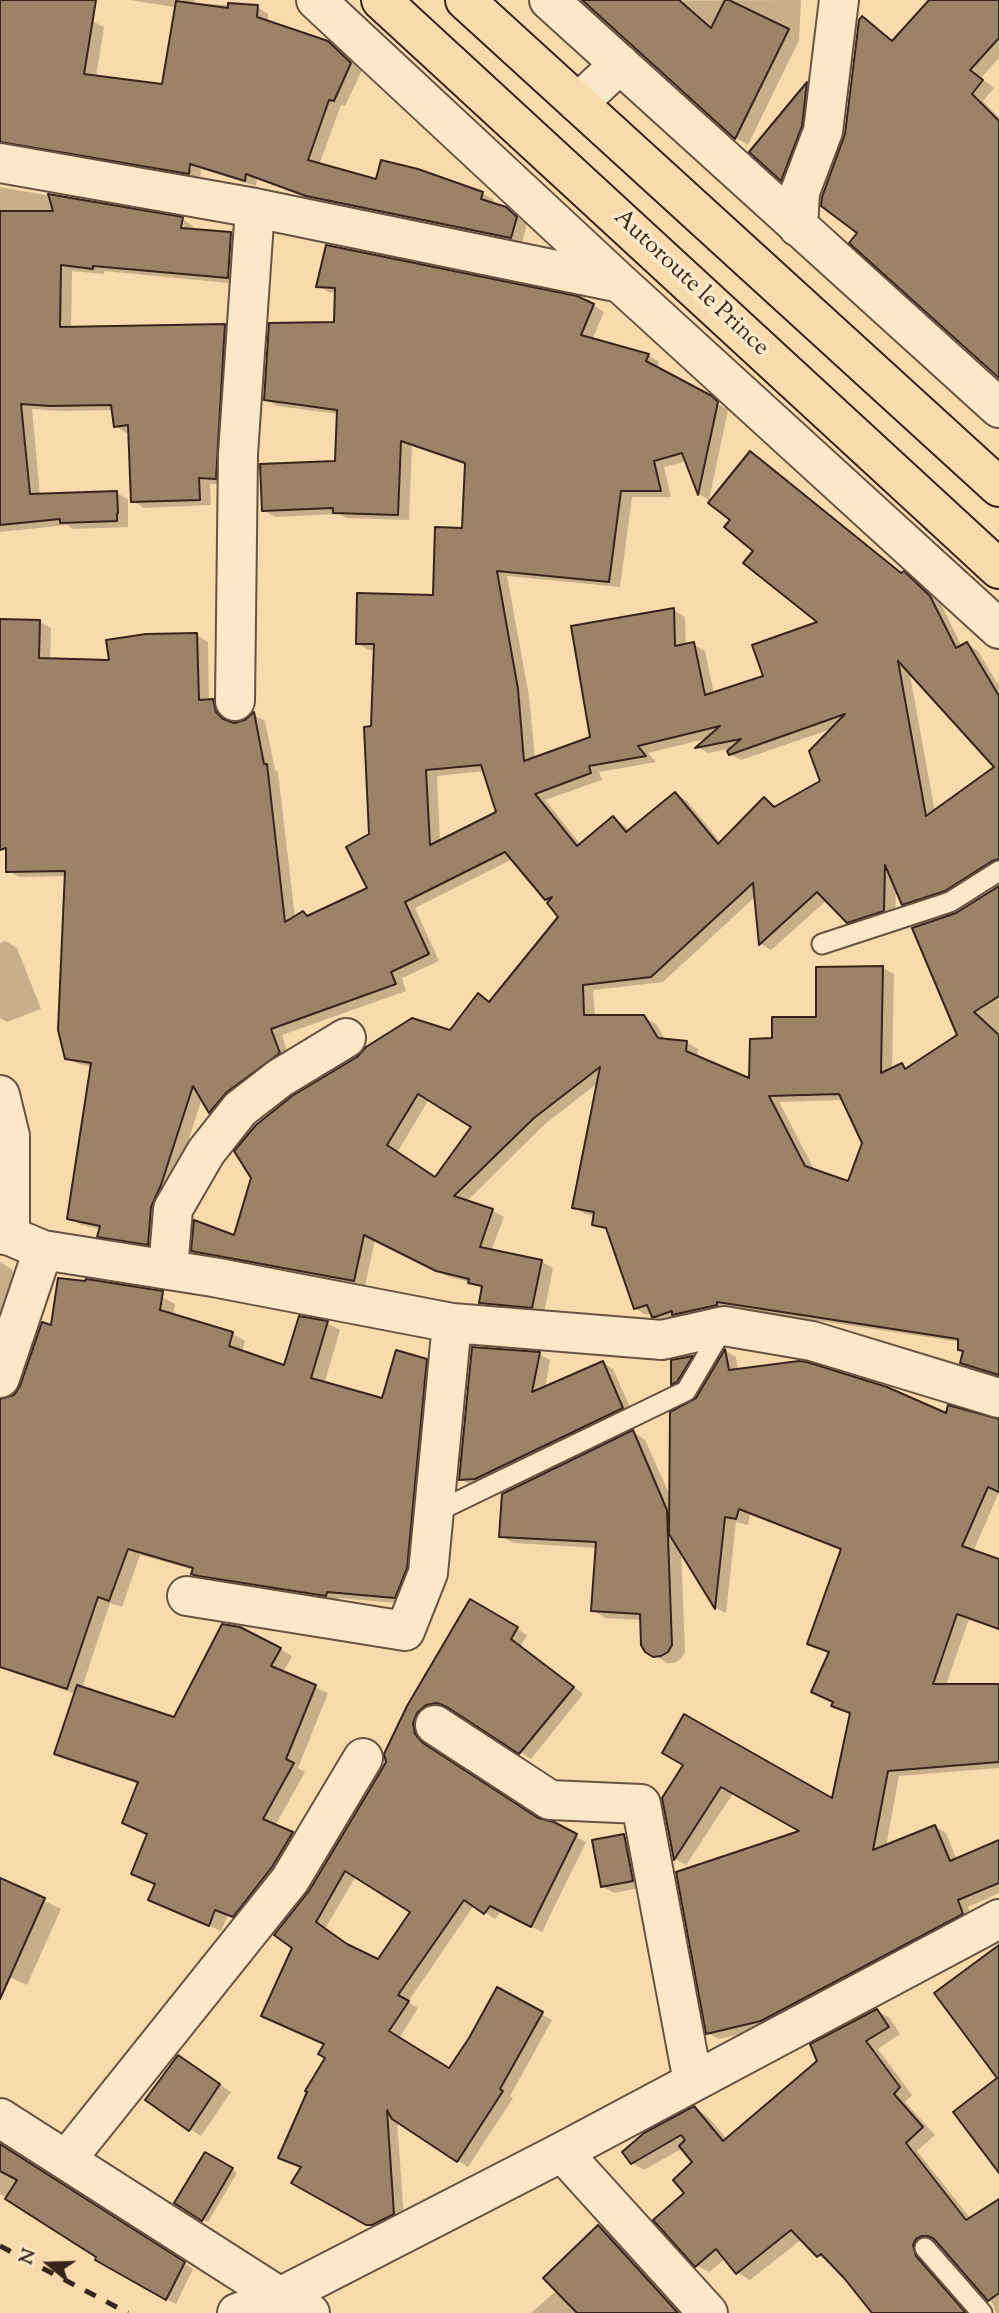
<!DOCTYPE html>
<style>
body{margin:0}
#map{position:relative;width:999px;height:2313px;overflow:hidden;background:#f8dbac;font-family:"Sorts Mill Goudy",serif}
canvas{display:block}
.north{position:absolute;left:14px;top:2229px;width:70px;height:70px;-webkit-text-stroke:5px #fae8c9;paint-order:stroke;rotate:289deg;font-size:19px;font-weight:700;line-height:28px;text-align:center;color:#38241c}
.north::after{content:'';display:block;margin:auto;width:24px;height:32px;background:#38241c;clip-path:polygon(50% 0,100% 100%,50% 72%,0 100%)}
</style>
<div id="map">
<canvas width="999" height="2313"></canvas>
<div class="north">N</div>
</div>
<script>
const context = document.querySelector('canvas').getContext('2d');
context.lineJoin = 'round';
function fillPath(path, color) {
  context.fillStyle = color;
  context.fill(path, 'evenodd');
}
function trace(path, color, width, dash) {
  context.strokeStyle = color;
  context.lineWidth = width;
  context.lineCap = dash ? 'butt' : 'round';
  context.setLineDash(dash || []);
  context.stroke(path);
}
function drawText(font, color, halo, rows, align = 'center') {
  context.font = font + ' "Sorts Mill Goudy",serif';
  context.lineWidth = 7;
  context.setLineDash([]);
  context.textBaseline = 'middle';
  context.strokeStyle = halo;
  context.fillStyle = color;
  for (const [text, x, y, turn = 0] of rows) {
    context.save();
    context.translate(x, y);
    context.rotate((+turn || 0) * Math.PI / 180);
    context.textAlign = isNaN(turn) ? turn : align;
    if (halo) context.strokeText(text, 0, 0);
    context.fillText(text, 0, 0);
    context.restore();
  }
}
const shadow = new Path2D(`
 M0,0H42L92,21L104,27L96,77L164,86L177,9L182,0H195L193,3L257,7L268,14V23L327,42L339,49L362,70L345,106L341,105L319,165L377,181L482,193L494,200L492,204L505,208L527,224L522,243L319,202L257,179L256,186L201,169L200,179L0,151Z
 M130,0H178L174,7Z
 M801,0L799,40L748,145L736,138L585,1Z
 M931,0H999V58L981,78L994,88L983,101L999,118V376L860,233L846,134L862,18L894,41Z
 M807,85L818,91L793,186L782,179L752,152Z
 M0,187L182,219L193,226V230L231,234L242,241L239,284L104,271V274L72,271L71,328L225,325L236,332L227,484H210L211,505L144,508L133,501L130,432L126,433L115,426L114,410L62,411L32,409L40,495L116,493L128,499V527L73,529L67,525L0,532ZM180,221H184L182,236Z
 M318,286L593,305L604,312L592,340L648,355L659,362L657,369L728,410L709,500L699,494L687,461L664,467L671,497H632L620,587L507,576L529,696L535,759L592,738L674,610L685,617L686,646L693,644L705,651L714,694L765,677L821,623L756,551L732,520L751,453L762,459L903,574L915,580L941,604L962,647L967,644L978,651L997,683L999,682V769L909,670L935,812L999,772V871L915,910L903,904L896,886L895,917L860,928L848,921L827,900L771,950L761,944L756,896L663,982L593,990L595,1017H644L656,1024L666,1041L687,1043L698,1049L697,1057L751,1080L773,1040L818,1019L883,968L894,974L892,1069L902,1065L908,1069L959,1036L957,914L999,888V1377L973,1369L962,1362L965,1352L960,1342L727,1307L665,1323L653,1316L652,1313L646,1315L635,1308L609,1231L594,1224L595,1216L585,1214L574,1207L599,1082L545,1124L466,1202L493,1211L504,1217L491,1251L542,1262L553,1268L544,1313L492,1309L481,1302L483,1289L470,1282L449,1277L375,1239L365,1286L205,1257L193,1250L235,1237L451,1032L478,996L490,1003L561,917L551,902L546,899L513,859L415,908L439,961L402,978L406,991L282,1035L290,1059L222,1118L211,1111L202,1098L172,1192L159,1249L112,1237L101,1229L81,1225L69,1218L92,1067L79,1064L67,1058L66,876L19,877L8,871V837L0,819V621L40,622L51,628L50,660L111,661L197,635L208,642L209,701L224,708L227,720L230,723L246,722L254,715L265,721L275,770L278,772L295,918L303,913L310,916L369,889L376,650H369L357,643L434,596L463,530L467,465L412,446L409,520L346,518L340,514L275,517L263,510L337,463L339,414L277,406L265,399L335,323L337,293L329,292ZM834,728L822,782L777,807L764,799L721,843L687,801L675,794L630,831L624,825L613,818L581,845L545,800L602,780L599,772L656,762L648,753L709,738L698,747L708,753L728,749L730,754L741,760ZM485,771L498,813L440,842L437,776ZM429,1099L474,1127L436,1179L397,1153ZM843,1100L864,1143L849,1183L815,1171L779,1102Z
 M5,941L17,948L41,1009L7,1022L0,1018V943Z
 M0,1262L13,1270V1281L0,1349Z
 M162,1297L175,1304L173,1316L233,1334L245,1341L242,1353L285,1368L327,1323L340,1330L324,1384L384,1400L426,1360L439,1368L408,1604L339,1598V1602L206,1580L193,1573L194,1570L140,1555L122,1607L110,1603L82,1688L175,1719L280,1649L292,1656L283,1673L328,1693L298,1768L305,1772L275,1826L304,1841L246,1922L228,1915L221,1931L151,1900L157,1885L133,1873L149,1835L139,1784L68,1760L56,1753L76,1694L0,1668V1452L53,1327Z
 M726,1351L736,1357L738,1370L947,1416L999,1421V1492L973,1552L999,1561V1630L969,1619L946,1685H999V1768L899,1776L886,1847L935,1827L946,1833L957,1860L999,1843V1893L968,1907L973,1920L773,2027L719,2039L708,2033L803,1831L734,1792L686,1865L675,1859L663,1798L686,1765L833,1801L852,1715L834,1706L830,1653L809,1643L843,1550L750,1514L748,1525L736,1522L726,1613L716,1608L681,1550L685,1652L681,1659L674,1663H667L647,1651L642,1620L605,1618L593,1610L598,1548L514,1543L501,1536L633,1432L645,1440L671,1498L697,1399Z
 M539,1354L550,1360L545,1389L602,1363L613,1369L633,1414L472,1486L461,1479Z
 M692,1357L697,1360L677,1387L672,1384L673,1362Z
 M470,1601L527,1635L521,1646L583,1694L531,1759L457,1711L449,1708L437,1710L423,1730L425,1742L434,1751L539,1820L553,1824L586,1842L542,1932L501,1911L495,1919L474,1905L408,2002L418,2008L399,2039L450,2070L471,2039L498,1989L552,2020L510,2096L513,2098L468,2167L397,2120L404,2219L378,2230L294,2182L302,2168L291,2163L327,2057L325,2045L274,2021L310,1892L383,1770ZM356,1876L413,1912L379,1961L353,1949L325,1929Z
 M624,1836L636,1843L644,1887L614,1893L602,1886Z
 M0,1880L61,1909L27,1985L0,1973Z
 M877,2011L890,2018L900,2034L878,2049L912,2095L905,2102L935,2135L917,2151L971,2219L999,2201V2313H996L993,2304L937,2242L929,2246L970,2313H874L831,2263L819,2256L802,2239L750,2280L738,2273L726,2258L709,2272L696,2265L687,2193L695,2162L683,2148L644,2170L632,2163L694,2108L707,2116L727,2139Z
 M190,2064L231,2092L201,2136L190,2129Z
 M0,2145L193,2269L176,2304L138,2284L63,2233L0,2194Z
 M205,2154L237,2173L208,2222L177,2203Z
 M599,2227L611,2234L683,2313H531L557,2290Z`);
const building = new Path2D(`
 M0,0H96L84,74L162,84L176,1L228,8V3L258,5L257,17L328,41L351,63L334,101L329,100L308,160L376,179L381,160L418,169L483,192L481,199L506,207L517,217L511,238L306,196L246,174L245,181L190,164L189,174L0,142Z
 M582,0H679L711,28L725,0H729L789,29L735,139Z
 M929,0H999V38L970,70L983,80L972,94L999,121V378L849,243L857,233L821,206L822,197L845,134L859,20L862,16L892,41Z
 M807,82L802,126L781,181L749,152Z
 M48,194L183,217L181,228L231,232L228,278L93,266V269L61,265L60,327L225,324L216,479L199,478L200,500L131,502L128,425L114,427L111,405L50,406L21,404L30,494L117,491L118,513L117,514V521L60,523V519L0,525V211H53Z
 M326,245L577,296L594,304L581,335L649,354L646,361L712,396L718,402L698,495L682,453L654,461L661,491H621L609,582L497,571L518,689L524,761L590,737L571,626L674,608L675,646L694,642L705,695L763,676L752,645L817,622L743,563L753,551L724,527L730,520L708,503L750,451L901,573L904,571L930,596L956,648L967,642L999,696V859L992,861L945,891L902,905L885,865L884,911L847,923L817,892L759,945L753,883L651,977L583,985L584,1015H644L658,1038L687,1041L686,1051L749,1078L750,1039L772,1038V1017H816V967L883,966L881,1073L902,1063L905,1069L957,1035L912,928L956,913L999,886V996L974,1012L999,1035V1375L960,1363L963,1351L958,1350V1339L717,1302V1305L672,1315V1311L655,1317H652L647,1305L634,1309L606,1228L592,1225L594,1212L572,1208L600,1067L534,1118L454,1196L493,1209L480,1247L542,1260L532,1308L479,1303L482,1286L468,1283L469,1279L436,1271L364,1235L354,1281L191,1251L194,1220L234,1235L251,1178L234,1151L256,1125L292,1096L357,1057L366,1047L412,1018L450,1030L478,993L489,1002L558,917L547,903L552,897L545,900L505,852L405,902L429,954L391,972L396,984L271,1029L280,1053L227,1092L209,1113L193,1086L161,1185L151,1207L148,1245L97,1237L100,1226L67,1219L91,1063L65,1059L58,1030L65,871L6,872V848L0,850V619L40,620L39,658L109,660L106,640L146,634L197,633L199,700L213,699L216,712L223,719L234,723L245,720L254,712L264,764H267L285,922L303,911L307,916L367,888L346,847L369,834L364,727L371,726L374,644H356L357,593L433,595L435,527L462,528L465,463L401,441L398,515L333,513V508L262,511L260,464L335,461L337,410L264,400L269,323L334,322L335,288L316,287ZM898,661L994,767L926,816ZM845,714L809,751L820,781L774,807L764,797L718,844L675,792L626,832L613,816L577,846L535,794L591,773L589,766L646,756L638,746L720,726L695,748L741,739L727,751L729,755ZM481,765L496,812L430,845L426,770ZM418,1094L471,1127L435,1177L387,1145ZM839,1094L862,1143L848,1181L805,1166L769,1096Z
 M58,1278L85,1281L86,1279L163,1291L160,1310L233,1332L229,1346L284,1365L299,1316L328,1321L311,1378L382,1398L396,1350L427,1359L407,1568L395,1598L327,1592L326,1596L198,1576L191,1574L193,1568L128,1549L109,1601L98,1597L67,1689L0,1667V1399L14,1395L20,1386L42,1322L51,1325Z
 M472,1347L540,1352L532,1392L603,1361L623,1408L475,1479L459,1480Z
 M725,1349L729,1370L799,1361L807,1362L887,1387L946,1413L948,1405L999,1419V1492L988,1487L962,1546L999,1559V1629L957,1614L933,1684H999V1762L888,1771L873,1850L935,1825L950,1861L999,1840V1883L958,1900L963,1914L761,2021L706,2034L676,1872L799,1831L721,1787L674,1860L662,1798L683,1765L662,1753L684,1714L832,1798L850,1713L831,1706L833,1702L811,1692L829,1652L807,1644L841,1549L739,1509L736,1519L725,1517L715,1609L669,1534L670,1412L696,1398Z
 M693,1356L677,1382L671,1385V1360Z
 M633,1430L667,1510L672,1645L668,1652L661,1656L653,1657L645,1652L641,1645L640,1614L591,1611L596,1542L499,1537L502,1494Z
 M470,1599L518,1627L511,1639L574,1687L519,1754L447,1707L437,1703L426,1705L417,1713L413,1723L415,1734L423,1743L538,1818L554,1822L577,1834L531,1927L490,1906L484,1914L464,1900L398,1995L409,2001L389,2031L449,2068L469,2038L497,1987L543,2012L500,2089L503,2091L457,2162L392,2119L387,2110L394,2214L372,2225H366L291,2183L301,2167L278,2158L307,2092L305,2091L325,2058L318,2054L324,2044L261,2016L292,1948L274,1935L309,1891L382,1769L386,1762L384,1754L407,1706ZM345,1871L410,1912L378,1959L347,1944L316,1922Z
 M222,1624L240,1627L281,1648L271,1666L316,1685L286,1759L294,1763L263,1819L293,1832L272,1867L233,1917L215,1910L209,1926L148,1900L155,1884L131,1874L147,1834L122,1823L138,1782L54,1754L77,1685L174,1717Z
 M624,1834L633,1881L601,1887L592,1840Z
 M0,1878L45,1898L0,1999Z
 M999,1945V2173L953,2112L997,2078L934,1993Z
 M877,2009L889,2027L866,2041L900,2087L894,2094L923,2127L906,2143L966,2220L999,2199V2293L988,2301L934,2239L928,2236H922L916,2239L913,2245L916,2256L966,2313H872L844,2278L821,2254L817,2257L791,2230L736,2274L716,2249L695,2267L653,2220L684,2193L673,2180L692,2162L679,2146L685,2140L681,2135L631,2164L622,2152L644,2133L694,2106L723,2141L817,2061L810,2044Z
 M178,2055L220,2084L189,2131L145,2100Z
 M0,2144L185,2262L166,2300L95,2260L96,2257L5,2199L17,2180L0,2171Z
 M205,2152L233,2168L202,2221L174,2203Z
 M598,2225L678,2313H577L543,2278Z`);
const service = new Path2D(`
 M822,944L950,902L999,871
 M434,1513L686,1391L723,1328
 M925,2248L982,2313`);
const minor = new Path2D(`
 M316,0L620,283L999,629
 M549,0L999,408
 M578,103L620,64
 M0,163L255,208L620,283
 M798,227L800,192L823,131L839,0
 M235,701L238,454L255,208
 M0,1095L10,1136V1236
 M0,1234L10,1236L43,1250L213,1277L452,1323L662,1340L724,1326L812,1341L999,1398
 M168,1270L173,1209L206,1152L240,1109L280,1078L346,1038
 M0,1378L43,1250
 M187,1596L405,1631L428,1573L452,1323
 M435,1725L550,1800L641,1804L693,2082
 M0,2118L280,2297L310,2313
 M562,2152L708,2313
 M66,2160L290,1880L363,1758
 M237,2313L280,2297L562,2152L999,1919`);
const primary = new Path2D(`
 M381,0L999,569
 M465,0L999,487`);
const rail = new Path2D(`
 M0,2246L128,2313`);
const streetNames = [
 ["Autoroute le Prince",690,284,43]
];
fillPath(shadow, '#0003');
fillPath(building, '#9c8367');
trace(building, '#38241c', 2);
trace(service, '#685240', 23);
trace(minor, '#685240', 42);
trace(primary, '#38241c', 42);
trace(service, '#fae8c9', 19);
trace(minor, '#fae8c9', 38);
trace(primary, '#f8dbac', 38);
trace(rail, '#38241c', 5, [12, 12]);
drawText('24px', '#38241c', '#fae8c9', streetNames);
</script>
